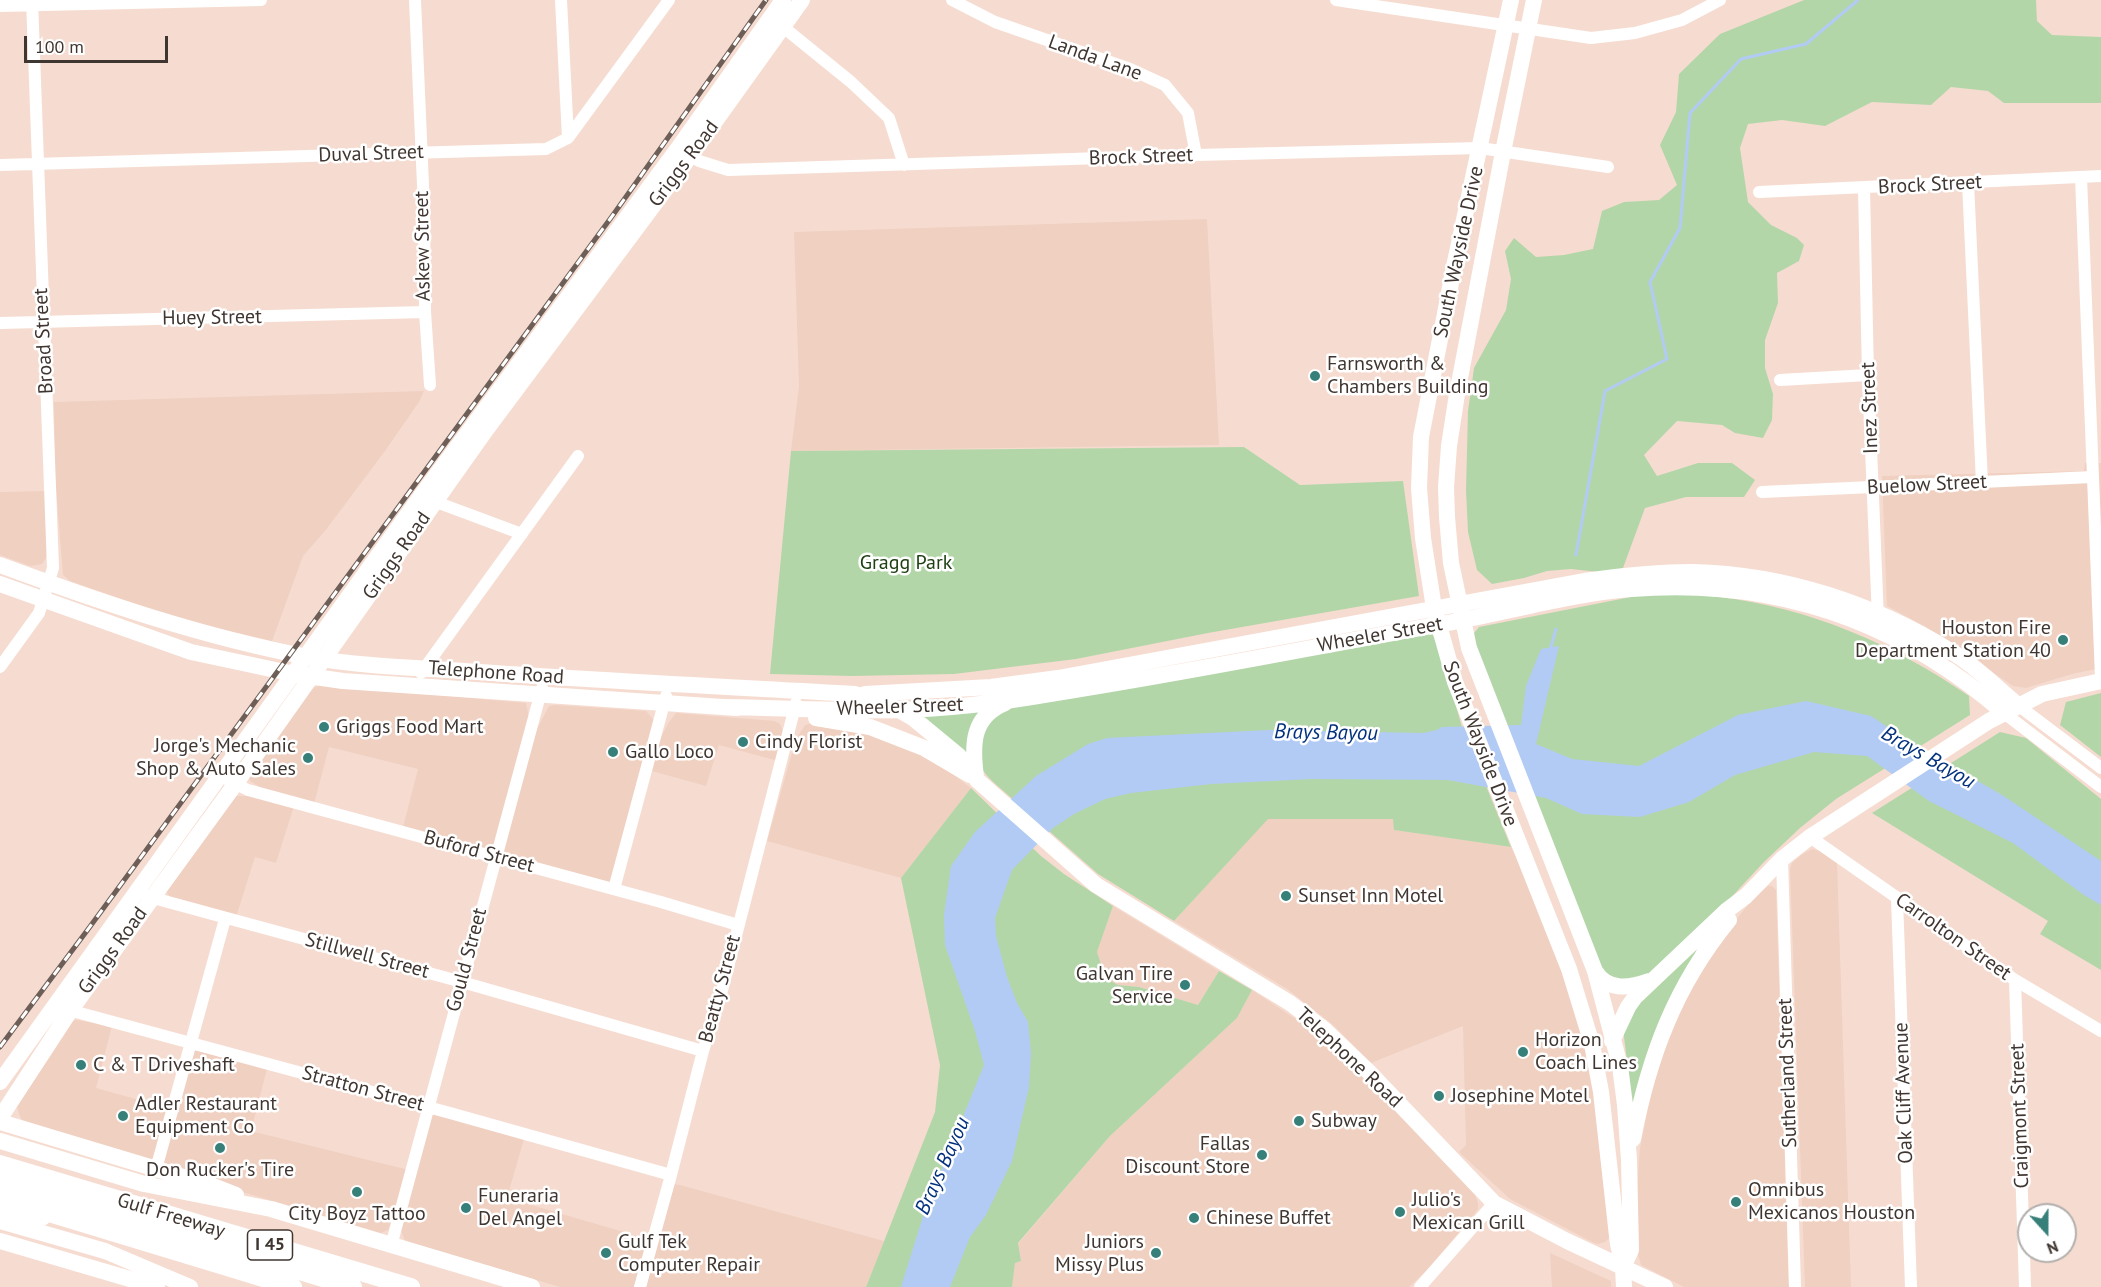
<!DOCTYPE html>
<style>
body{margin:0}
#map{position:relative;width:2101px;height:1287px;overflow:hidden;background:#f6dcd0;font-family:"PT Sans",sans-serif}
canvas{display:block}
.north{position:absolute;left:2017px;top:1203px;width:60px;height:60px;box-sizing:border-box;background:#fff;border:2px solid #b3afad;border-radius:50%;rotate:159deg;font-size:16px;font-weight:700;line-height:24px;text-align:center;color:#403631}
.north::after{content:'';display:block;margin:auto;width:21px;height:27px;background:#377f79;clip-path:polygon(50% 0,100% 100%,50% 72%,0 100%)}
.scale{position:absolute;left:24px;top:36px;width:144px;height:27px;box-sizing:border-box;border:3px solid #403631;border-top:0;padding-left:8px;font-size:18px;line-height:21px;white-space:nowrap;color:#403631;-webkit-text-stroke:4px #fff;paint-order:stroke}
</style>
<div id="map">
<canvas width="2101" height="1287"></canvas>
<div class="north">N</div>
<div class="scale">100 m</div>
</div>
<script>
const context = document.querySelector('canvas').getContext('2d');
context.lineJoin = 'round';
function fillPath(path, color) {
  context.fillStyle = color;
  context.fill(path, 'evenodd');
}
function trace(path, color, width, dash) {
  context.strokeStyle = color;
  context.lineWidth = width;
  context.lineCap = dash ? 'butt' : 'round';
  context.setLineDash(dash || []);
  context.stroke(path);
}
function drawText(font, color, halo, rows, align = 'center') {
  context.font = font + ' "PT Sans",sans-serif';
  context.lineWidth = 5;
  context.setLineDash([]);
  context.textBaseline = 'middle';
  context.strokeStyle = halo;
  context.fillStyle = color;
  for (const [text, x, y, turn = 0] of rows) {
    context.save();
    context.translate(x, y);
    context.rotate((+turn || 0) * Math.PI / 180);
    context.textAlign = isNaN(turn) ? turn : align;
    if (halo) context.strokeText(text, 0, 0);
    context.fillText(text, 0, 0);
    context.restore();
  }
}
const built = new Path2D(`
 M1207,219L1219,445L791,451L799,386L794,232Z
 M424,391L419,402L385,451L325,531L303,556L272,641L181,620L70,581L63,575L55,476L54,402Z
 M2085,463H2101V668L2072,674L2026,688L2013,686L1924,626L1887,606L1882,476L2084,471Z
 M47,491L48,544L46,558L42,564L30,566L0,555V492Z
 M323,685L526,703L529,717L493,849L489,851L403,827L418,769L329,747L314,804L263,789L250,781L249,778L312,688Z
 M555,705L646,711L653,719V727L616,875L609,883L505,854L503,850L537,729L549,706Z
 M676,713L775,721L780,724L783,731L778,761L719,745L706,786L652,771L661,737L669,722Z
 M814,723L889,738L942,766L971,788L901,878L767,841L796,739L805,725Z
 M235,796H247L294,806L276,863L255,857L236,917L171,898L167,893V885Z
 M1267,819H1394V830L1511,847L1530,885L1562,966L1590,1055L1609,1238L1605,1242L1598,1244L1592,1242L1510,1199L1459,1152L1466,1145L1463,1026L1371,1063L1332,1024L1287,989L1174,921Z
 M1812,849L1820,851L1837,863L1851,1287H1805L1790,869L1792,863L1801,855Z
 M1768,886H1772L1776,890L1789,1287H1684L1641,1265L1638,1255L1636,1218L1638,1174L1640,1148L1651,1092L1666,1046L1689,992L1723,935L1753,899Z
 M1113,906L1219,971L1198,1005L1139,987L1118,985L1109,980L1102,967L1097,952Z
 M1252,990L1303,1024L1338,1053L1390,1105L1475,1195L1478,1203V1209L1471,1218L1428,1269L1409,1287H1012L1015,1263L1021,1261L1018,1244L1110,1136L1237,1018Z
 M76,1020L112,1026L96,1088L168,1108L153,1158L148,1160L22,1120L19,1114L17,1106L71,1021Z
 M194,1049L267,1069L251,1131L409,1170L388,1230L381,1233L232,1189L165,1166L164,1162Z
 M434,1114L524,1139L507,1198L648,1239L634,1287H560L405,1241L400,1228L432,1115Z
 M673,1184L680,1185L884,1241L866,1287H646Z
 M1550,1253L1611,1281V1287H1552Z`);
const green = new Path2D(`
 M1804,0H2036L2037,21L2052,35L2101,37V103H2004L1988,91L1951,87L1931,105L1872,102L1825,126L1782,120L1748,124L1740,148L1748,202L1771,225L1797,238L1804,245L1799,261L1777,273L1778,303L1765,340V368L1773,394L1772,420L1763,438L1735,433L1722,425L1677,421L1644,455L1657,476L1698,463H1732L1755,480L1744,497H1686L1645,508L1623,568L1607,573L1571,569L1547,571L1524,578L1492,584L1477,570L1468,532L1466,490L1468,411L1474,368L1506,310L1511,279L1505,251L1514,238L1536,257L1564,255L1593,249L1602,211L1624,202L1659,200L1677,185L1660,145L1676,112L1679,74L1720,34Z
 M1244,447L1300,485L1403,481L1419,596L1208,633L1076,659L954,674L852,676L770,674L791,451Z
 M1646,594C1670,595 1695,594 1719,597C1810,608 1894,644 1969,696L1970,715L1836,799L1800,828L1764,862L1712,918L1647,979L1614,982L1601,970L1475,649L1474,633L1479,627Z
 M1431,632L1438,643L1462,727L1511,847L1394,830L1393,819H1268L1174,921L1098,874L1000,788C993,782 985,775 981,767C979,762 980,754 980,748C980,719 998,712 1022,705Z
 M2101,693V757L2060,725L2066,702Z
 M979,711L968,754L922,719L924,715Z
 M2000,732L2026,738L2101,799V970L2040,934L2048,921L1872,813Z
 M971,788L1041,856L1064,874L1113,906L1097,952L1102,967L1109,980L1118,985L1139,987L1198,1005L1219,971L1252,990L1237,1018L1110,1136L1018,1243L1021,1261L1015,1263L1012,1287H866L935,1112L940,1065L901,878Z
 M1695,950L1699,954L1634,1118L1623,1029L1631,1012Z`);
const water = new Path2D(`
 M1559,646L1536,744L1572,759L1639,766L1738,715L1806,701L1871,716L1913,744L2002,795L2101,861V905L2084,895L2013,843L1929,801L1867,756L1814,752L1735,775L1689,802L1640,817L1582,814L1546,798L1448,780L1312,779L1211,784L1131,793L1105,799L1074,814L1053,828L1012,870L995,918L996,936L1007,977L1017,1003L1028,1022L1031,1053L1029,1087L1012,1161L986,1215L970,1237L950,1287H901L925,1210L984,1065L975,1031L945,945L944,915L951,866L975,832L1036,776L1088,744L1107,738L1269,730L1423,733L1437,730L1442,727L1521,725L1526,686L1541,649Z`);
const stream = new Path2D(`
 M1576,555L1605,391L1667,359L1650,282L1680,228L1690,113L1741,59L1806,44L1858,0
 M1550,650L1556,629`);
const minor = new Path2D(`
 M415,0L424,208L425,312L430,385
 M561,0L568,138
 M952,0L995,22L1130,69L1165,85L1188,113L1196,155
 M1336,0L1591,38L1635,33L1682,20L1720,0
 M0,6L261,0
 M777,22L851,82L889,118L904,165
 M686,151L699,161L728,170L1196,155L1480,148L1608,167
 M0,165L546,149L568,138L669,0
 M2081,177L2101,678
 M1968,183L1982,483
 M1864,188L1868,375L1878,619
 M1759,192L2101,176
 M0,323L425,312
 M1780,380L1868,375
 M1762,492L2092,477
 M428,499L522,534
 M0,667L39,613L53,568L32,0
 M421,673L578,456
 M2019,706L2101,768
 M2004,713L2101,787
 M228,780L248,790L661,902L738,925
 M1810,837L2015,980L2101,1031
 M1782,859L1795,1287
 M614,889L666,696
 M146,896L462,982L703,1051
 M1897,899L1911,1287
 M2015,980L2025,1287
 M65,1009L450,1113L671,1175
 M156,1169L225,919
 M391,1246L542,688
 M640,1287L671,1175L703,1051L720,998L796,703
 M1420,1287L1494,1203`);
const major = new Path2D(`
 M1511,0L1455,262L1421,437L1419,488L1423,538L1434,608L1455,682L1569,969L1592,1044L1601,1092L1618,1244L1623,1267L1624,1287
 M1534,0L1503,152L1457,394L1449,446L1446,487L1447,517L1451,563L1469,648L1595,971L1620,1066L1625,1105L1629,1160L1631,1250L1623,1267
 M0,565C100,602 203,637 308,657C364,667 423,668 479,672C604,681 730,687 855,694L899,710L913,718L959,756L977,780L1096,885L1290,1003L1324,1029L1369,1072L1494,1203L1567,1241L1665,1287
 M0,584L191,652L294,674L343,681L737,708
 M865,694L991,687L1058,678L1584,581C1620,576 1657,572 1693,572C1784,574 1875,604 1952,652C1976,666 1997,688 2019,706
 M725,707C783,708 841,711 898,710C951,709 1004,702 1056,693C1185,673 1313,647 1442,624C1505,613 1568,594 1631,589C1773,578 1898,620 2004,713
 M816,718L870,727L924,748L970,775
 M976,777C972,746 971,717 1005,703
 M1595,971C1608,992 1630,988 1649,981
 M1612,1041L1628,1007L1635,997L1726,911L1746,896L1782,859L1810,837L1989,721L2042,694L2101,681
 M0,1082L421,496L679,147L783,0
 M0,1118L70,1011L236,783L486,430L691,155L802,0
 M0,1122L213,1186L236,1195
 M1633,1139C1649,1056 1675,986 1729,920
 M0,1141L144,1184L271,1209L532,1287
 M0,1221L105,1251L190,1287
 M0,1241L157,1287`);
const highway = new Path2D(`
 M0,1164L411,1287
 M0,1181L353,1287
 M0,1198L293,1287
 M0,1212L16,1217H42`);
const rail = new Path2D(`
 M0,1047L86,932L613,215L766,0`);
const markers = [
 [1315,376,6,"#377f79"],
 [2063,640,6,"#377f79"],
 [324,727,6,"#377f79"],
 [743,742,6,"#377f79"],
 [613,752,6,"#377f79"],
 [308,758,6,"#377f79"],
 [1286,896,6,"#377f79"],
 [1185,985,6,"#377f79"],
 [1523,1052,6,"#377f79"],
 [81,1065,6,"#377f79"],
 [1439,1096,6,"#377f79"],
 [123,1116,6,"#377f79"],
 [1299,1121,6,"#377f79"],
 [220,1148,6,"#377f79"],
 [1262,1155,6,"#377f79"],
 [357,1192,6,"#377f79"],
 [1736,1202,6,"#377f79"],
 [466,1208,6,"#377f79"],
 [1400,1212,6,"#377f79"],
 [1194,1218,6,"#377f79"],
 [606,1253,6,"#377f79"],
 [1156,1253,6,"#377f79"]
];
const shields = [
 [270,1245,45]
];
const shieldNames = [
 ["I 45",270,1245]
];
const streetNames = [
 ["Landa Lane",1095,58,20],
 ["Duval Street",371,154,-2],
 ["Brock Street",1141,157,-2],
 ["Griggs Road",684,164,-53],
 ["Brock Street",1930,185,-3],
 ["Askew Street",423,246,-91],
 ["South Wayside Drive",1459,252,-78],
 ["Huey Street",212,318,-1],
 ["Broad Street",44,341,-93],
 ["Inez Street",1870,408,-92],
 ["Buelow Street",1927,485,-3],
 ["Griggs Road",397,556,-55],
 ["Wheeler Street",1380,635,-10],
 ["Telephone Road",496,673,4],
 ["Wheeler Street",900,707,-2],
 ["South Wayside Drive",1480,744,69],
 ["Buford Street",479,852,15],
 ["Carrolton Street",1953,937,35],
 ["Griggs Road",113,951,-54],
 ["Stillwell Street",367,956,15],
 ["Gould Street",467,960,-75],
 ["Beatty Street",720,989,-75],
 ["Telephone Road",1349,1058,43],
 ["Sutherland Street",1788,1073,-92],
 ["Stratton Street",363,1089,15],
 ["Oak Cliff Avenue",1904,1093,-92],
 ["Craigmont Street",2020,1116,-92],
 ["Gulf Freeway",171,1216,17]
];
const poiNames = [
 ["Farnsworth &",1327,364],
 ["Chambers Building",1327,387],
 ["Houston Fire",2051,628,"right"],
 ["Department Station 40",2051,651,"right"],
 ["Griggs Food Mart",336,727],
 ["Cindy Florist",755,742],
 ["Jorge's Mechanic",296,746,"right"],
 ["Shop & Auto Sales",296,769,"right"],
 ["Gallo Loco",625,752],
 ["Sunset Inn Motel",1298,896],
 ["Galvan Tire",1173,974,"right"],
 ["Service",1173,997,"right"],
 ["Horizon",1535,1040],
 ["Coach Lines",1535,1063],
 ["C & T Driveshaft",93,1065],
 ["Josephine Motel",1451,1096],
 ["Adler Restaurant",135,1104],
 ["Equipment Co",135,1127],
 ["Subway",1311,1121],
 ["Fallas",1250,1144,"right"],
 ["Discount Store",1250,1167,"right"],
 ["Don Rucker's Tire",220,1170,"center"],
 ["Omnibus",1748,1190],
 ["Mexicanos Houston",1748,1213],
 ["Funeraria",478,1196],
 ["Del Angel",478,1219],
 ["Julio's",1412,1200],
 ["Mexican Grill",1412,1223],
 ["City Boyz Tattoo",357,1214,"center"],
 ["Chinese Buffet",1206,1218],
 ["Gulf Tek",618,1242],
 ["Computer Repair",618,1265],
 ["Juniors",1144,1242,"right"],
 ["Missy Plus",1144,1265,"right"]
];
const parkNames = [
 ["Gragg Park",906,563]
];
const waterNames = [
 ["Brays Bayou",1326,733,1],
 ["Brays Bayou",1928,758,30],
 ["Brays Bayou",943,1166,-66]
];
fillPath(built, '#f0d0c0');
fillPath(green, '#b3d6a9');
fillPath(water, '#b2cbf5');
trace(stream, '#b2cbf5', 3);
trace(minor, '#fff', 12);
trace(major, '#fff', 16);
trace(highway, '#fff', 18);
trace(rail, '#6d5f58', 5);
trace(rail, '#fff', 3, [9]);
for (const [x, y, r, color] of markers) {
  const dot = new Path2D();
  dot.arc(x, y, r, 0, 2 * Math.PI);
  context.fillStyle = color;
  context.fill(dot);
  trace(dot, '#fff', 2);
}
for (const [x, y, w] of shields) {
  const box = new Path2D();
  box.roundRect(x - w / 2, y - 15, w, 30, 4.5);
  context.fillStyle = '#fff';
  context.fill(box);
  trace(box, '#403631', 1.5);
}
drawText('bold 18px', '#403631', null, shieldNames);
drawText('20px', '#403631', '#fff', streetNames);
drawText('20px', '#403631', '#fff', poiNames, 'left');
drawText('20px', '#1e4012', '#fff', parkNames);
drawText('italic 21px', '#03317d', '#fff', waterNames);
</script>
